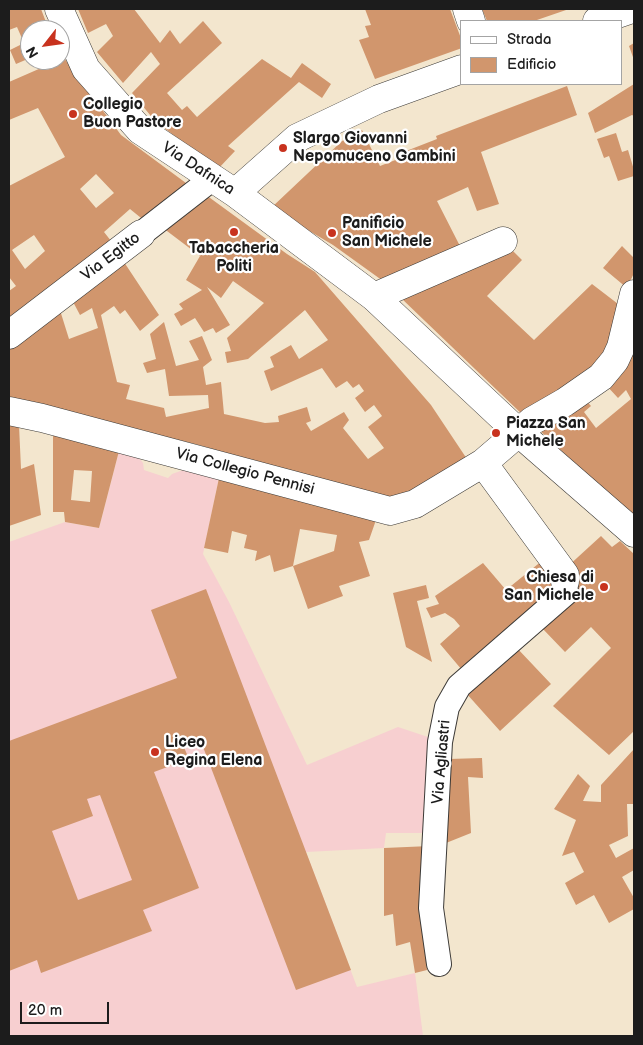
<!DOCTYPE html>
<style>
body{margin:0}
#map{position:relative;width:643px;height:1045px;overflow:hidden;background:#f3e6ce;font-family:"Balsamiq Sans",sans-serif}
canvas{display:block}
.frame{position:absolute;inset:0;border:10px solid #1c1c1c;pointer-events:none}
.legend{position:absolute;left:460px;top:20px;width:162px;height:65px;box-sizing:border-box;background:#fff;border:1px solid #a4a4a4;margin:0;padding:6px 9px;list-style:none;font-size:15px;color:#1c1c1c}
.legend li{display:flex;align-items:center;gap:10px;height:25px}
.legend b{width:25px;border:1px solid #a4a4a4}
.north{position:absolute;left:20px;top:20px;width:50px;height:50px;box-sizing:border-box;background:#fff;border:1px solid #a4a4a4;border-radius:50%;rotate:240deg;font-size:14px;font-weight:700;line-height:20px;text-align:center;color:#1c1c1c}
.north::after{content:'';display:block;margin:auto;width:18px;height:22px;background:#c8321e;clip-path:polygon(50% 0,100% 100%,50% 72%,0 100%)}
.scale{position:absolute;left:20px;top:1002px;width:89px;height:22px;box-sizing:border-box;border:2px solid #1c1c1c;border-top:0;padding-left:6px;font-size:15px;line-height:18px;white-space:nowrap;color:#1c1c1c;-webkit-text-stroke:4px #fff;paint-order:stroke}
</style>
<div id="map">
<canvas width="643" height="1045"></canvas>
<div class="frame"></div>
<ul class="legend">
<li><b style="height:6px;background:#fff"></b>Strada</li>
<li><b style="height:14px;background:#d1966d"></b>Edificio</li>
</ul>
<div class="north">N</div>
<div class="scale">20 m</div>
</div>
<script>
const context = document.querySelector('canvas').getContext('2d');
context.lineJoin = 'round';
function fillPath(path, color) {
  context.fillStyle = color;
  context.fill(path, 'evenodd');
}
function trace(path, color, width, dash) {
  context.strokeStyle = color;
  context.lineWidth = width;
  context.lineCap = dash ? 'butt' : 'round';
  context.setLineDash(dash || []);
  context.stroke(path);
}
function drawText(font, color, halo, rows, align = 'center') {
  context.font = font + ' "Balsamiq Sans",sans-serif';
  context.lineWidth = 4.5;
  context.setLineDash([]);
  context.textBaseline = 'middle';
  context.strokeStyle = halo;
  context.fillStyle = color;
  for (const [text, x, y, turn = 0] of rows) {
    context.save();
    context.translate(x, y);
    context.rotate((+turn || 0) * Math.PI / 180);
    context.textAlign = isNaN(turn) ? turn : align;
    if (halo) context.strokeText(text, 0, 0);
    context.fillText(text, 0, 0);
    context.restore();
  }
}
const built = new Path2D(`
 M119,451L136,454L143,463L144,470L168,478L172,474L186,469L219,478L203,554L229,602L307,765L398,727L431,738L428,833H386L384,848L306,852L357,987L415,973L423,1036H9V542L65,522L99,528Z`);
const building = new Path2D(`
 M9,9H41L49,30H30V58L16,64L10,50L24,43L17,27L9,30Z
 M78,9H134L160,43L170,30L180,44L203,21L222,43L167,93L182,110L187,106L197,117L262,59L291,78L302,63L331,84L322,98L299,82L228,146L235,151L218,169L155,121L132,93L160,64L151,52L123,83L97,52L113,36L106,24L88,33Z
 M365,9H450L462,41V48L375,79L359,40L369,37L365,26L371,25Z
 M482,9H569L534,21H487Z
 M634,43V60L629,46Z
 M64,58L121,135L190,186L146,222L130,209L104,232L115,246L9,324V291L16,286L9,277V186L65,157L38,108L9,120V82ZM96,174L114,193L96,208L80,189ZM34,235L45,251L25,269L12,250Z
 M634,84V116L632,115L595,133L588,113Z
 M567,86L577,115L481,152L499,204L477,211L468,187L437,201L462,250L390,286L333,245L271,208L342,141L362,130L380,166L403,157L401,153L437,139L436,136Z
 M616,133L622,152L628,150L634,170V176L618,181L609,156L604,158L597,139Z
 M206,195L287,254L315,272L431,405L467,459L394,500L369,495L199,445L9,399V345L59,307L69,339L98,328L92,308L80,315L71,298L122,259L159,315L140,331L125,310L120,314L114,306L101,315L117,382L130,385L126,399L164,408L166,417L209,408L208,395L169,396L165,369L147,373L143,363L156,359L150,334L164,322L176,366L199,360L189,341L202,336L212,360L203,367L206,385L221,382L224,414L265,423L279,422L278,416L307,407L311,421L306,423L311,431L344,412L349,420L343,428L368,459L384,448L368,427L382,416L374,405L365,412L355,398L364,391L359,384L353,388L347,381L336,388L322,368L271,391L264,371L274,367L270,357L291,345L299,359L328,340L305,310L248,359L227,363L225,352L231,351L227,338L264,303L233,281L221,298L207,287L230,325L216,333L213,328L204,332L195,318L181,326L174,314L183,309L179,304L202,290L186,280L200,256L163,228Z
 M508,246L522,260L487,296L534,340L592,284L622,307L614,338L599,365L525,417L401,298Z
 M622,246L634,258V273L627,288L603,268Z
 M634,340V518L536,427L584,398L591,406L584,412L596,428L631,399L626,390L618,398L606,385Z
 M9,424L19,425L21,469L34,464L41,515L9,526Z
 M53,434L119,451L99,528L65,522L64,512H53ZM74,470L92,471L90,502L71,500Z
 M219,478L376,520L369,540L359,542L370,576L339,586L343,596L308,609L293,566L274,572L270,555L255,561L257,551L244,548L247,535L232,531L228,553L204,548ZM300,529L337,535L334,551L293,566Z
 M601,536L612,547L620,541L634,554V731L609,755L553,706L611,648L591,627L565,652L542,628L579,592L569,581L566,568Z
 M543,560L562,582L462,670L440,644L460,626L454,619L445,613L431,618L426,608L439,604L435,596L483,563L506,590Z
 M426,585L429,598L417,601L432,662L406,647L393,593Z
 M206,589L351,970L296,990L200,739L183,745L189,759L154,772L199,888L143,910L152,931L41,973L37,960L9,971V741L177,678L151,610ZM100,795L132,880L78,900L52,831L93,816L87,799Z
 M516,647L551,684L500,731L466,693Z
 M634,749V804H627L628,836L609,845L616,858L634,848V870L622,877L634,898V909L609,923L594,895L576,905L565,883L584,872L574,852L562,856L576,820L554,809L578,774L590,786L583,801L601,802V785Z
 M482,758L483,778L468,777L471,833L441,845L449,759Z
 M430,846L431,955L426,956L427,970L415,973L410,942L396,946L393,914L384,916V848Z`);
const pedestrian = new Path2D(`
 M141,234L213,178
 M439,964L431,908L440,742L447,707L459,686L566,593L565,581`);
const minor = new Path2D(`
 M59,9L86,69L140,130L235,193L374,297L518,432L634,533
 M467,9L471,21
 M597,21L632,9
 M235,193L297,138L379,99L462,69
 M374,297L503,241
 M9,335L141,234
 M9,411L42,418L390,511L415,504L483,463L532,421L565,402L601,377L615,360L621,347L634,294
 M483,463L565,575V581`);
const markers = [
 [73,114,5,"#c8321e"],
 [283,148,5,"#c8321e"],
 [234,232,5,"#c8321e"],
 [332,233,5,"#c8321e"],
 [496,433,5,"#c8321e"],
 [604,587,5,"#c8321e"],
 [155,752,5,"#c8321e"]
];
const poiNames = [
 ["Collegio",83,105],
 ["Buon Pastore",83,123],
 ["Slargo Giovanni",293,139],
 ["Nepomuceno Gambini",293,157],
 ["Panificio",342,224],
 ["San Michele",342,242],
 ["Tabaccheria",234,249,"center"],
 ["Politi",234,267,"center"],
 ["Piazza San",506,424],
 ["Michele",506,442],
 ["Chiesa di",594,578,"right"],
 ["San Michele",594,596,"right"],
 ["Liceo",165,743],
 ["Regina Elena",165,761]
];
const streetNames = [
 ["Via Dafnica",198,169,33],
 ["Via Egitto",111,257,-37],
 ["Via Collegio Pennisi",245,472,15],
 ["Via Agliastri",442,762,-85]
];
fillPath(built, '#f7cfd0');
fillPath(building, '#d1966d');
trace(pedestrian, '#3c3a37', 26);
trace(minor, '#3c3a37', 29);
trace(pedestrian, '#fff', 24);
trace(minor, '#fff', 28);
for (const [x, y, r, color] of markers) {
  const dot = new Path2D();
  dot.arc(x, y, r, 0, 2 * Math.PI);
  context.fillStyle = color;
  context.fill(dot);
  trace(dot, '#fff', 2);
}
drawText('bold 16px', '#1c1c1c', '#fff', poiNames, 'left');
drawText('16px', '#1c1c1c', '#fff', streetNames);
</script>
